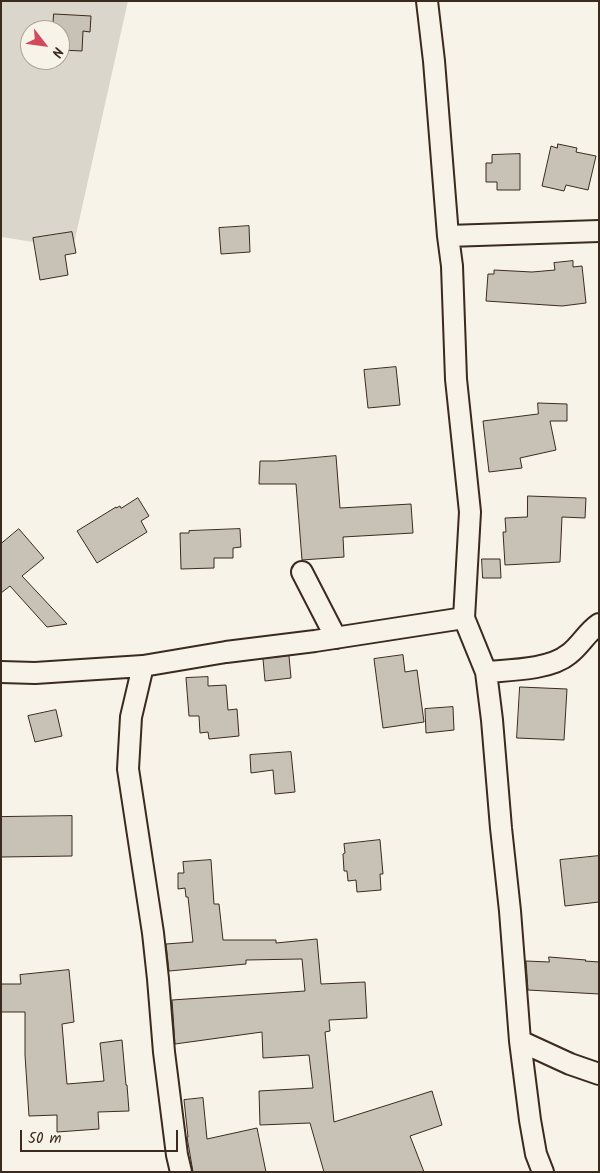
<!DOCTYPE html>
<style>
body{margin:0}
#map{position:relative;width:600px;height:1173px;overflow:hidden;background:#f7f3e8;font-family:Kalam,sans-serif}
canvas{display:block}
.frame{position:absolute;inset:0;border:2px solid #3b2a1e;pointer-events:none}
.north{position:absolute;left:20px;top:20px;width:50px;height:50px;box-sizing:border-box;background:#f7f3e8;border:1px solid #aca397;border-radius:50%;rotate:120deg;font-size:14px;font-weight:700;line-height:20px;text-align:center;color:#3b2a1e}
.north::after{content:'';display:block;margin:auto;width:18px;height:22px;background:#d1495b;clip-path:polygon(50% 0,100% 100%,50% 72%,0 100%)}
.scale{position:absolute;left:20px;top:1130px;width:158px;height:22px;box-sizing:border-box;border:2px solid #3b2a1e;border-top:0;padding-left:6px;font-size:15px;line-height:18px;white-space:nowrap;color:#3b2a1e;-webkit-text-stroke:4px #f7f3e8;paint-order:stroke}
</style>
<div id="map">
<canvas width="600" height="1173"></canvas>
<div class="frame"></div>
<div class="north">N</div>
<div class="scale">50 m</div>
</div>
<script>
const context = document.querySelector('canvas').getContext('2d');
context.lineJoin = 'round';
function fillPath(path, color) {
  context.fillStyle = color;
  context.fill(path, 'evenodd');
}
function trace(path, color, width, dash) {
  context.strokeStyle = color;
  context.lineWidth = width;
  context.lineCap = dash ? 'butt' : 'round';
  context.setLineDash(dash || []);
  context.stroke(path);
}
const green = new Path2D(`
 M1,1H128L73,248L1,237ZM30,30H60V60H30Z`);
const building = new Path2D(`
 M54,14L91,16L90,32L83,31L82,51L62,50L63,30H53Z
 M558,144L577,148L576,152L596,156L588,190L566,185L564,191L542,186L551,146L557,148Z
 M520,154V190H497V182H486V163H492V155Z
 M249,226L250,252L221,254L219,228Z
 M72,232L76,253L65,255L68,275L40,280L33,238Z
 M573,261V267L582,266L586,303L562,306L486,301L488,274H494V270L532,272L555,270L554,263Z
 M396,367L400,405L368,408L364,370Z
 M538,403L567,404V421H550L556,450L520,458L522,468L489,472L483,421L538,414Z
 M336,456L340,508L411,504L413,533L343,537L344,557L302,560L296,484H259L260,461H276Z
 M528,496L586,498L585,518L562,517L560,562L505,565L503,532H506L505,518L527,517Z
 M138,498L149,516L141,521L147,532L97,563L77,531L116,507V508L120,506L121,508Z
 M19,529L44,558L22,576L67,624L47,627L10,586L1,593V544Z
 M240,529L241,547L233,548V558H214V568L181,569L180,533H189V531Z
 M482,559H500L501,578H483Z
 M403,655L405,672L417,670L424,722L383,728L374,659Z
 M289,656L291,678L265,681L263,659Z
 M208,677V686L226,685L228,710L237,709L239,736L209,739L208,732L200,733L199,716H189L186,678Z
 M520,687L567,689L564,740L517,738Z
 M453,707L454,730L426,733L425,709Z
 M56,710L62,736L35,742L28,716Z
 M291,752L295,792L275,794L273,770L251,773L250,755Z
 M72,816V856L1,857V817Z
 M380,840L383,874H380L381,890L357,892L356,880L348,881L347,871H344L343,854L345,853L344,844Z
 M599,856V902L565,906L560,860Z
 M211,860L214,904H219L223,940H276V943L317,939L321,984L365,982L367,1018L329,1020L330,1031L325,1032L334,1122L432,1091L442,1125L410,1136L424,1172H324L310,1123L260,1125L259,1091L313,1088L309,1055L263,1058L262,1032L175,1044L172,1000L305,991L302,959L246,960V964L169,971L166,944L193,942L188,897H186L185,888L178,889V873H184L183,862Z
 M549,957L586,960L585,961L599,962V994L528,990L526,961L549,962Z
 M69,970L74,1022L62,1024L67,1084L104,1081L100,1043L122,1040L126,1085H127L129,1111L98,1112L99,1129L57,1132V1115L29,1116L25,1055V1012H1V984H21L20,975Z
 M203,1098L207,1139L257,1128L266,1172H193L187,1137H188L184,1100Z`);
const minor = new Path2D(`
 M427,1L434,61L448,236L452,266L456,379L470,512L464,618L486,672L492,720L501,828L510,911L520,1041L530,1120L536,1154L543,1172
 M448,236L599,231
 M302,572L336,638
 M143,666L131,717L128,769L153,933L158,979L164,1052L177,1155L181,1172
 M1,672L35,673L143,666L226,652L315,641L464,618
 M486,672C509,670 550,670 569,654C580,646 587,632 599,624
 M520,1041L570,1064L599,1074`);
fillPath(green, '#dbd6cb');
fillPath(building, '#c8c1b6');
trace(building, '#3b2a1e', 1);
trace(minor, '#3b2a1e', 24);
trace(minor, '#f7f3e8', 20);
</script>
